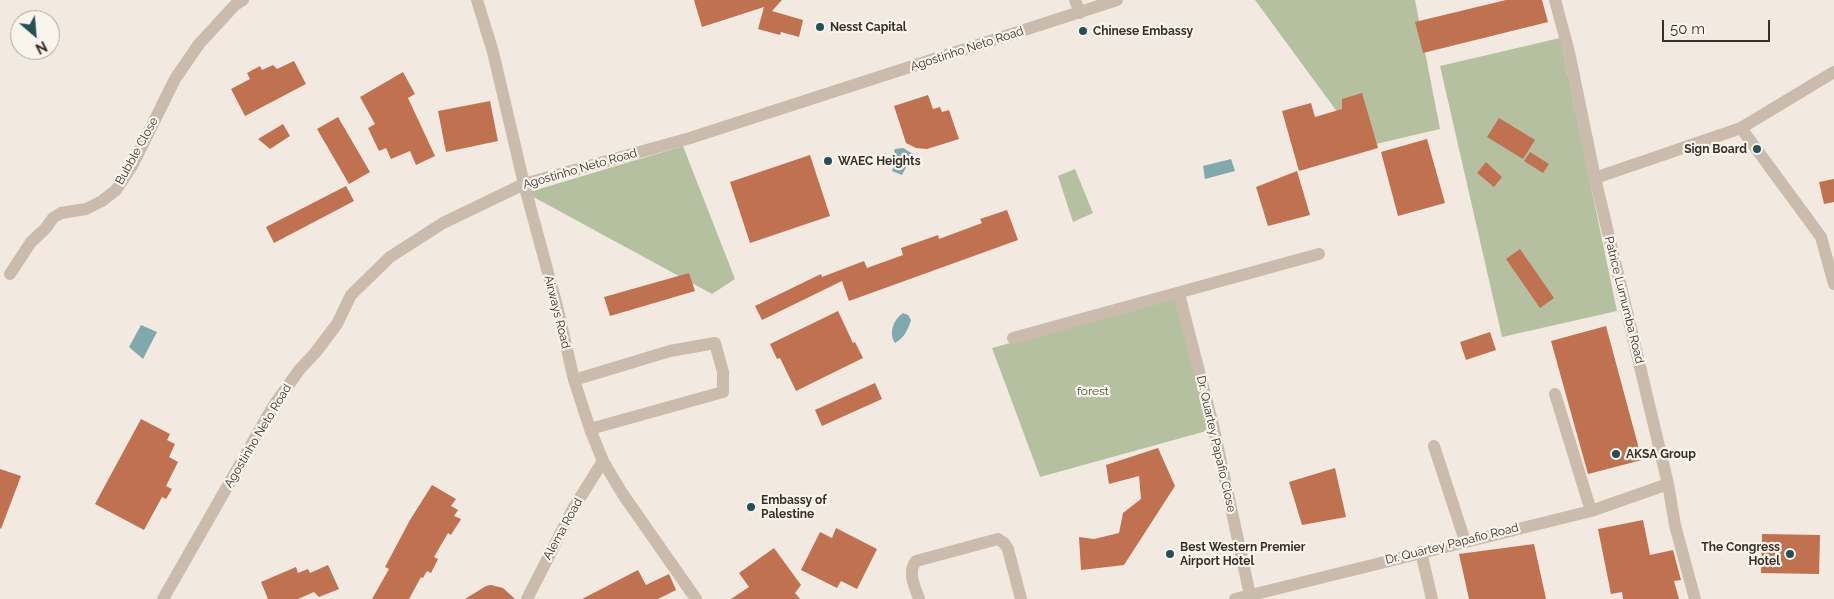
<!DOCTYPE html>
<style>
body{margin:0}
#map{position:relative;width:1834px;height:599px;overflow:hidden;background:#f2eae0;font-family:Raleway,sans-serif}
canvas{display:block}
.north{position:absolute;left:10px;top:10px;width:50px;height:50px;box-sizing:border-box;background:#f9f4ec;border:1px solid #aca59e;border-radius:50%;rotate:153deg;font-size:14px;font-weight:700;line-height:20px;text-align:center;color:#382f2a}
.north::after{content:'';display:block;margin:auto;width:18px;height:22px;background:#225158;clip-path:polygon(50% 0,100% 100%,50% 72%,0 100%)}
.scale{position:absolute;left:1662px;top:20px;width:108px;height:22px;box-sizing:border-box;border:2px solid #382f2a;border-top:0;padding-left:6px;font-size:15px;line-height:18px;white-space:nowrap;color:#382f2a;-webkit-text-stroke:4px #f9f4ec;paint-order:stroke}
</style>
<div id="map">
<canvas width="1834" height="599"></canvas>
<div class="north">N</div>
<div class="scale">50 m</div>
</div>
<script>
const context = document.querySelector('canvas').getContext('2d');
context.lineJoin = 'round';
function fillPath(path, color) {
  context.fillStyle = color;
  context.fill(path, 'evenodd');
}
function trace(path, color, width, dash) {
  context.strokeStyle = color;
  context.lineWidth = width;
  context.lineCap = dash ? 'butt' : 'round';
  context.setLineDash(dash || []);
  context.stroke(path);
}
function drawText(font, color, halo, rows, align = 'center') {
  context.font = font + ' Raleway,sans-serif';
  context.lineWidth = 4.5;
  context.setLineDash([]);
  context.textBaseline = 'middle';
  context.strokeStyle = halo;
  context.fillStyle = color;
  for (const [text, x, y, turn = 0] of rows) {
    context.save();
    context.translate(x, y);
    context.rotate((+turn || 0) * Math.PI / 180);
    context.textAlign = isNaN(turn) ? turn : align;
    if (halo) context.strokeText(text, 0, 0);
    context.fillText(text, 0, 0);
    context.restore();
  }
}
const green = new Path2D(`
 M1255,0H1415L1440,129L1363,147Z
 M1560,38L1617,311L1502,337L1440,66Z
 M683,146L735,279L712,294L526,193Z
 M1075,169L1093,213L1073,222L1058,176Z
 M1178,297L1210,430L1040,477L992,348Z`);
const water = new Path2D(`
 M903,148L913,154L902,175L892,171L897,156L894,152L895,149Z
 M1231,159L1235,171L1205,179L1203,166Z
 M903,313L908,315L911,320C908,330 904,338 895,343C888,333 894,319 903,313Z
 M141,325L157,332L143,359L129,347Z`);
const building = new Path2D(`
 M694,0H782L772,11L803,20L799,37L781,32L780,35L758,29L764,7L702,27Z
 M1506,0H1542L1548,22L1423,53L1415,22Z
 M294,61L306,84L245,116L231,89L250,79L247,73L260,66L262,70L273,65L277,69Z
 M403,72L415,94L408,98L435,156L416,165L410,151L391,159L386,148L379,151L368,128L375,124L360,97Z
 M1362,93L1378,148L1299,171L1282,111L1311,103L1315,117L1342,109V99Z
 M928,95L933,109L940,107L942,112L949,110L959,139L927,149L916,148L906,143L894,106Z
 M490,101L498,141L446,152L438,111Z
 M338,117L370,172L349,184L317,129Z
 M1499,118L1535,140L1523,159L1487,137Z
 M283,124L290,136L270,149L258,139Z
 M1427,139L1445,203L1398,216L1381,152Z
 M1530,152L1549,164L1543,173L1524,161Z
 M810,155L830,216L750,243L730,182Z
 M1486,162L1502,177L1494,187L1477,173Z
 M1297,171L1310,215L1268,226L1256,187Z
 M1834,179V202L1824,204L1819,182Z
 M346,186L354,201L274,243L266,227Z
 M1007,210L1018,240L849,301L842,281L762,320L755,306L821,274L822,277L864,261L867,268L903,255L901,248L938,235L939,239L982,223L980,219Z
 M1520,249L1554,298L1540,308L1506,259Z
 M689,273L695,291L610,316L604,297Z
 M838,311L853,343L855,342L863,358L796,391L780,358L777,359L770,344Z
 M1606,326L1642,460L1588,474L1551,341Z
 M1490,332L1496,350L1466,360L1460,342Z
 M875,383L882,399L822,426L815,410Z
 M141,419L170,434L167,440L175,444L169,457L178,462L166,486L172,489L166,499L162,497L144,530L95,504Z
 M1158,448L1175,486L1124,565L1081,570L1079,537L1094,539L1119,533L1123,513L1141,499L1139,476L1109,484L1106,465Z
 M1335,468L1346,517L1302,525L1289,482Z
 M0,469L21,476L1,529L0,528Z
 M432,485L456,499L451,506L458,510L454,516L461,519L451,535L448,533L434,557L438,559L431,573L427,571L423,578L421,577L409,599H372L389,569L385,567L410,520Z
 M1643,520L1650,555L1673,550L1681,580L1674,581L1679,599H1623L1622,592L1611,594L1598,529Z
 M836,528L877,549L857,589L841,581L837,588L801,570L820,532L832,538Z
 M1762,534L1820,535L1819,574L1761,573Z
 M1534,544L1546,599H1469L1459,554Z
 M774,548L801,585L795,593L800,599H731L749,587L739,573Z
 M328,565L339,589L319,597L314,592L298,599H268L261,582L296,567L298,573L308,569L310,573Z
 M638,570L646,585L669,574L676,590L658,599H582Z
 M491,585L503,588L515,599H465L486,586Z`);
const minor = new Path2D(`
 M477,0L493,52L524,184L557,306L574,380L590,429L603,461L622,493L696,599
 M1075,0L1080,13
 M1555,0L1569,52L1595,178L1668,484L1675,525L1695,599
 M1741,128L1821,237L1834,284
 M1595,178L1741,128L1834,72
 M10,274L31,242L45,229L53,218L61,213L86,209L102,201L116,190L132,166L175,79L199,44L235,5L243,0
 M1179,294L1213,425L1250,595
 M1013,338L1319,254
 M574,380L670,351L715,343L723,372V392L590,429
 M1555,394L1591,511
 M1434,446L1465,541
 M1421,552L1432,599
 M163,599L274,405L300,369L315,353L337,324L351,295L390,257L443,223L524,184L690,138L1117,0
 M527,599L573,509L603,461
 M919,599C915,587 907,572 916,561L998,539L1004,543L1008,549L1021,599
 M1235,599L1591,511L1668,484`);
const markers = [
 [820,27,5,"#225158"],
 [1083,31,5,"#225158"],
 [1757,149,5,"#225158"],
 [828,161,5,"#225158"],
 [1616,454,5,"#225158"],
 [751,507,5,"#225158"],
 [1170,554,5,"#225158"],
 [1790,554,5,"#225158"]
];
const poiNames = [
 ["Nesst Capital",830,27],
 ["Chinese Embassy",1093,31],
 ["Sign Board",1747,149,"right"],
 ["WAEC Heights",838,161],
 ["AKSA Group",1626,454],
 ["Embassy of",761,500],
 ["Palestine",761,514],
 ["Best Western Premier",1180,547],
 ["Airport Hotel",1180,561],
 ["The Congress",1780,547,"right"],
 ["Hotel",1780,561,"right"]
];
const streetNames = [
 ["Agostinho Neto Road",967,49,-18],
 ["Bubble Close",137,151,-61],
 ["Agostinho Neto Road",580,169,-16],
 ["Patrice Lumumba Road",1624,300,76],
 ["Airways Road",557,312,76],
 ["Agostinho Neto Road",258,436,-59],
 ["Dr. Quartey Papafio Close",1216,444,77],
 ["Alema Road",563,529,-61],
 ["Dr. Quartey Papafio Road",1452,544,-14]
];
const parkNames = [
 ["forest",1093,391]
];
fillPath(green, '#b4c0a0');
fillPath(water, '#80a9ae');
fillPath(building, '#c07150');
trace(minor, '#cabbac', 12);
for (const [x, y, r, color] of markers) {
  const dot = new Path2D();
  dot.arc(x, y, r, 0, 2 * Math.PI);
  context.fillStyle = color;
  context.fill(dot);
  trace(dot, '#f9f4ec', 2);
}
drawText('bold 12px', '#382f2a', '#f9f4ec', poiNames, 'left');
drawText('12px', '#382f2a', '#f9f4ec', streetNames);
drawText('12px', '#45552f', '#f9f4ec', parkNames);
</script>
